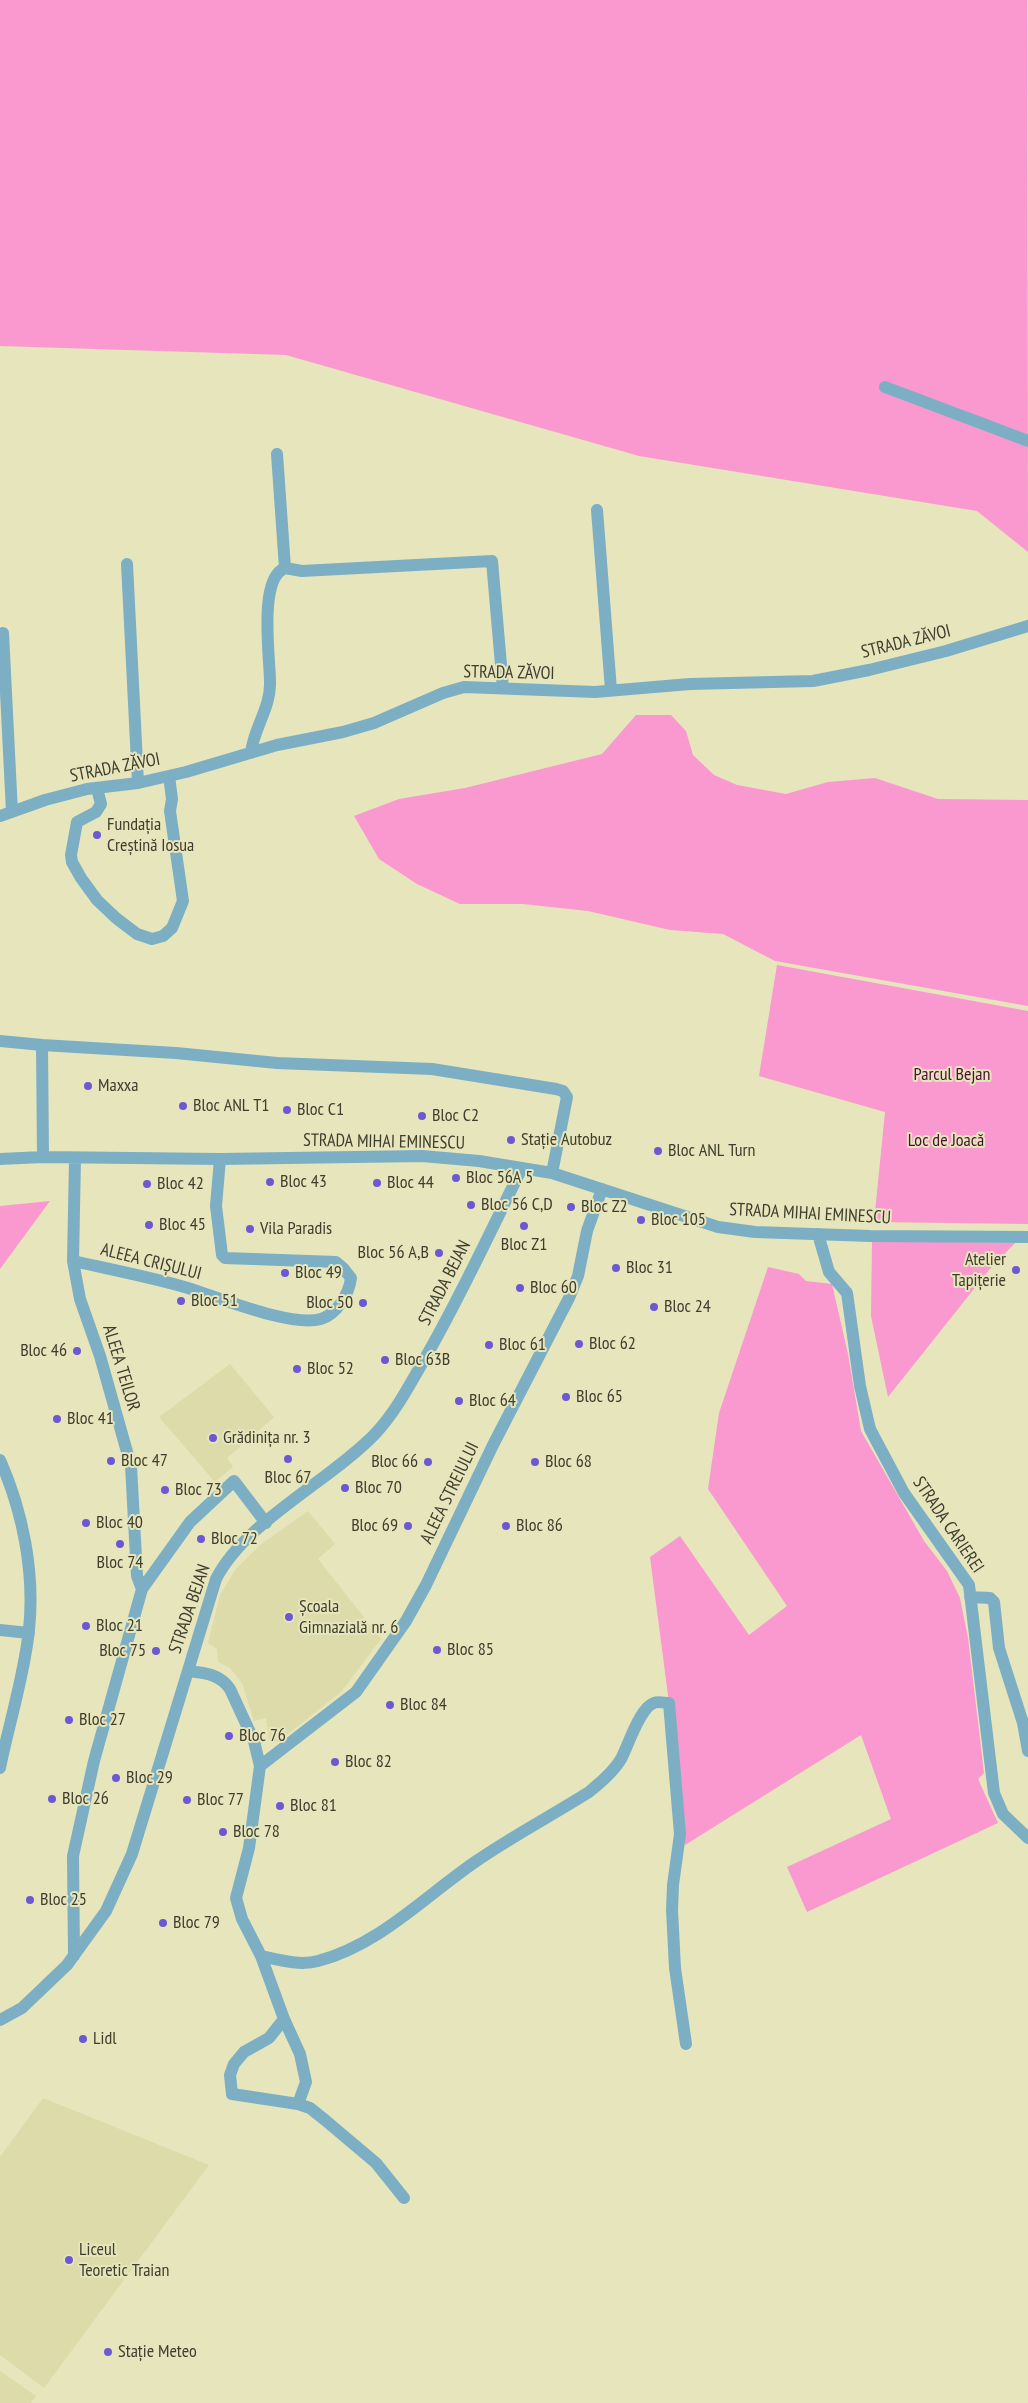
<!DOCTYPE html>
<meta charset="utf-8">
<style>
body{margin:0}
canvas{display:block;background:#e6e5bc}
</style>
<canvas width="1028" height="2403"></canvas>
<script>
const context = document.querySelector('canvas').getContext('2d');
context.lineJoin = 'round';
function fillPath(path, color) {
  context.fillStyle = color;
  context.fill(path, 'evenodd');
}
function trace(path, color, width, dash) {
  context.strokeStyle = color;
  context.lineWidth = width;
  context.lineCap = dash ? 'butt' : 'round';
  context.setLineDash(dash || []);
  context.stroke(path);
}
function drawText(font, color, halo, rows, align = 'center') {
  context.font = font + ' "PT Sans Narrow",sans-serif';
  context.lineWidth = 4;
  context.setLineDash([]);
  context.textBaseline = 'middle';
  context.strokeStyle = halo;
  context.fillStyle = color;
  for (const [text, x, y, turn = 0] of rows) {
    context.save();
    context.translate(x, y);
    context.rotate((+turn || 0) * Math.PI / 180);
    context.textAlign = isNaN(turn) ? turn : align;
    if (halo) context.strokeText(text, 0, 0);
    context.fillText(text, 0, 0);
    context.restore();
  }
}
const built = new Path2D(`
 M230,1364L274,1417L227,1458L233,1467L215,1482L159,1417Z
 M308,1511L335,1544L318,1559L381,1639L342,1691L278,1742L269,1741L266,1718L254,1721L242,1683L230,1668L218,1662L217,1649L208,1643L220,1595L235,1570L260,1545Z
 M43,2098L209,2165L44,2388L0,2355V2157Z
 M0,2371L36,2396L31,2403H0Z`);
const green = new Path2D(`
 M0,0H1027L1028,552L977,511L639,456L286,355L0,346Z
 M636,715H671L686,731L693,755L714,775L737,785L786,794L828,782L875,778L938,799L1028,800V1006L775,961L723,934L670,930L588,911L523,904H460L417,884L379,859L354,816L399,799L465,788L602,754Z
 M777,965L1028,1011V1224L874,1222L885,1112L759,1076Z
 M50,1201L0,1269V1206Z
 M872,1241L1015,1243L989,1270L888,1397L871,1316Z
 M768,1267L799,1274L806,1281L832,1284L848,1354L861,1431L924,1541L947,1571L960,1598L968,1638L984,1773L978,1779L998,1823L807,1912L787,1867L891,1819L861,1735L685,1845L669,1703L650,1557L680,1536L749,1635L787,1606L708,1489L719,1413Z`);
const minor = new Path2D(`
 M885,387L1028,441
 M597,510L611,690
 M127,564L138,783
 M285,568L302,571L492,561L503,688
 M3,633L12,812
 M251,753C253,729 271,708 270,682C270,658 258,578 285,568L277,454
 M97,788L101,804L96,812L77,822L71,855L72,862L81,878L97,900L116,918L137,934L152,939L163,936L172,928L183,901L170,811L172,799L169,776
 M0,816L45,800L87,789L138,783L186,772L277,745L343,732L374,723L443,693L464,687L595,692L690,684L813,681L869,670L946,651L1028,626
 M0,1041L42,1045L176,1053L277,1063L432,1069L556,1089L563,1091L567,1097L552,1173
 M42,1045L43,1157
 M75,1158L73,1261L80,1299L100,1356L131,1466L137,1576L142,1589
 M0,1159L43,1157L220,1159L422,1156L479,1161L552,1173L718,1227L755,1232L870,1236L1028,1237
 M818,1234L829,1272L847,1293L860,1386L870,1429L904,1493L969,1585L994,1793L1003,1814L1028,1838
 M73,1261C109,1269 145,1276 181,1286C214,1295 290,1328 321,1319C337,1314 349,1294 351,1278L343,1268L336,1262L225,1258L222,1255L216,1206L220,1159
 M0,1460C23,1512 35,1573 29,1630C24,1677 9,1723 0,1768
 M970,1597L990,1598L994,1602L999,1648L1023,1723L1028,1751
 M0,1630L29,1633
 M188,1671C205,1673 220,1674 230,1689L254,1741L260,1766L356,1692L406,1621L426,1585L493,1445L569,1298L578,1276L587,1231L602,1189
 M260,1766L249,1848L236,1898L242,1919L261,1956L284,2019L300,2054L306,2082L298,2104L310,2108L325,2120L376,2163L404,2198
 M74,1956L73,1856L94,1761L142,1589L190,1522L234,1481L266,1523
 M261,1956C279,1960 300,1966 318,1961C379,1945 424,1897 475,1862C511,1837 551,1816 589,1792C601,1782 613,1772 621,1759C628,1746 640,1707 654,1703C658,1701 665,1703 669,1703L680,1834L673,1885L672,1910L675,1968L686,2044
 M284,2019L269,2038L244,2052L234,2064L230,2075L232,2094L298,2104
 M0,2020L22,2008L67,1965L106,1911L132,1854L216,1579C245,1522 328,1482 374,1435C395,1413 409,1386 424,1360C460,1298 490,1232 522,1168`);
const markers = [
 [97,835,5,"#6b58d2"],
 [88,1086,5,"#6b58d2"],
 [183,1106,5,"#6b58d2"],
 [287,1110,5,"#6b58d2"],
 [422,1116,5,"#6b58d2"],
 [511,1140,5,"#6b58d2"],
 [658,1151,5,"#6b58d2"],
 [456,1178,5,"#6b58d2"],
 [270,1182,5,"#6b58d2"],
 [377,1183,5,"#6b58d2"],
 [147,1184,5,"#6b58d2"],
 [471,1205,5,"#6b58d2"],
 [571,1207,5,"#6b58d2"],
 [641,1220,5,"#6b58d2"],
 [149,1225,5,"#6b58d2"],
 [524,1226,5,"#6b58d2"],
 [250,1229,5,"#6b58d2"],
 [439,1253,5,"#6b58d2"],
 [616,1268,5,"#6b58d2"],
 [1016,1270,5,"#6b58d2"],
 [285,1273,5,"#6b58d2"],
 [520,1288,5,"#6b58d2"],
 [181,1301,5,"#6b58d2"],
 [363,1303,5,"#6b58d2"],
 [654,1307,5,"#6b58d2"],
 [579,1344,5,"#6b58d2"],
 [489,1345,5,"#6b58d2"],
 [77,1351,5,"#6b58d2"],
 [385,1360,5,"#6b58d2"],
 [297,1369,5,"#6b58d2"],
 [566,1397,5,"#6b58d2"],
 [459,1401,5,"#6b58d2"],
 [57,1419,5,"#6b58d2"],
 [213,1438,5,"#6b58d2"],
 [288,1459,5,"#6b58d2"],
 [111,1461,5,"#6b58d2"],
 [428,1462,5,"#6b58d2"],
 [535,1462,5,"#6b58d2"],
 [345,1488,5,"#6b58d2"],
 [165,1490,5,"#6b58d2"],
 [86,1523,5,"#6b58d2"],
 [408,1526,5,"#6b58d2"],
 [506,1526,5,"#6b58d2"],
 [201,1539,5,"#6b58d2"],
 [120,1544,5,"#6b58d2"],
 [289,1617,5,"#6b58d2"],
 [86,1626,5,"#6b58d2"],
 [437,1650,5,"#6b58d2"],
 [156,1651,5,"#6b58d2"],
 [390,1705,5,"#6b58d2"],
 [69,1720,5,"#6b58d2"],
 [229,1736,5,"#6b58d2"],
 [335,1762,5,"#6b58d2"],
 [116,1778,5,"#6b58d2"],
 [52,1799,5,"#6b58d2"],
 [187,1800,5,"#6b58d2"],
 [280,1806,5,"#6b58d2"],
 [223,1832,5,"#6b58d2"],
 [30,1900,5,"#6b58d2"],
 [163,1923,5,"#6b58d2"],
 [83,2039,5,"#6b58d2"],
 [69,2260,5,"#6b58d2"],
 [108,2352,5,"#6b58d2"]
];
const streetNames = [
 ["STRADA ZĂVOI",906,642,-14],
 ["STRADA ZĂVOI",509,673,1],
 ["STRADA ZĂVOI",115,768,-11],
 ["STRADA MIHAI EMINESCU",384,1142,1],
 ["STRADA MIHAI EMINESCU",810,1214,3],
 ["ALEEA CRIȘULUI",151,1262,14],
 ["STRADA BEJAN",445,1283,-63],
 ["ALEEA TEILOR",121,1368,73],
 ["ALEEA STREIULUI",450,1493,-64],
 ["STRADA CARIEREI",948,1525,56],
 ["STRADA BEJAN",190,1609,-71]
];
const poiNames = [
 ["Fundația",107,825],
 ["Creștină Iosua",107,846],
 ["Maxxa",98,1086],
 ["Bloc ANL T1",193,1106],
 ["Bloc C1",297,1110],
 ["Bloc C2",432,1116],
 ["Stație Autobuz",521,1140],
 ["Bloc ANL Turn",668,1151],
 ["Bloc 56A 5",466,1178],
 ["Bloc 43",280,1182],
 ["Bloc 44",387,1183],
 ["Bloc 42",157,1184],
 ["Bloc 56 C,D",481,1205],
 ["Bloc Z2",581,1207],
 ["Bloc 105",651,1220],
 ["Bloc 45",159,1225],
 ["Vila Paradis",260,1229],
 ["Bloc Z1",524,1245,"center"],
 ["Bloc 56 A,B",429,1253,"right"],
 ["Atelier",1006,1260,"right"],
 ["Tapițerie",1006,1281,"right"],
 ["Bloc 31",626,1268],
 ["Bloc 49",295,1273],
 ["Bloc 60",530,1288],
 ["Bloc 51",191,1301],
 ["Bloc 50",353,1303,"right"],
 ["Bloc 24",664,1307],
 ["Bloc 62",589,1344],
 ["Bloc 61",499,1345],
 ["Bloc 46",67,1351,"right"],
 ["Bloc 63B",395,1360],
 ["Bloc 52",307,1369],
 ["Bloc 65",576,1397],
 ["Bloc 64",469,1401],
 ["Bloc 41",67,1419],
 ["Grădinița nr. 3",223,1438],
 ["Bloc 47",121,1461],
 ["Bloc 66",418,1462,"right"],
 ["Bloc 68",545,1462],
 ["Bloc 67",288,1478,"center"],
 ["Bloc 70",355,1488],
 ["Bloc 73",175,1490],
 ["Bloc 40",96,1523],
 ["Bloc 69",398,1526,"right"],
 ["Bloc 86",516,1526],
 ["Bloc 72",211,1539],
 ["Bloc 74",120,1563,"center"],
 ["Școala",299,1607],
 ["Gimnazială nr. 6",299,1628],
 ["Bloc 21",96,1626],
 ["Bloc 85",447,1650],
 ["Bloc 75",146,1651,"right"],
 ["Bloc 84",400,1705],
 ["Bloc 27",79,1720],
 ["Bloc 76",239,1736],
 ["Bloc 82",345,1762],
 ["Bloc 29",126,1778],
 ["Bloc 26",62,1799],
 ["Bloc 77",197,1800],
 ["Bloc 81",290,1806],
 ["Bloc 78",233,1832],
 ["Bloc 25",40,1900],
 ["Bloc 79",173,1923],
 ["Lidl",93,2039],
 ["Liceul",79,2250],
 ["Teoretic Traian",79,2271],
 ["Stație Meteo",118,2352]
];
const parkNames = [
 ["Parcul Bejan",952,1075],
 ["Loc de Joacă",946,1141]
];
fillPath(built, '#dddbaa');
fillPath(green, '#f999cf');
trace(minor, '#7dafc4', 12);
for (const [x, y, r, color] of markers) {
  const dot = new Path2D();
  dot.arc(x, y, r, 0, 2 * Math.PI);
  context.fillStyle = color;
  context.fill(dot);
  trace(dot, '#e6e5bc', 2);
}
drawText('18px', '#3f3e2e', '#e6e5bc', streetNames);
drawText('18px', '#3f3e2e', '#e6e5bc', poiNames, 'left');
drawText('18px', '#4b0f35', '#e6e5bc', parkNames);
</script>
